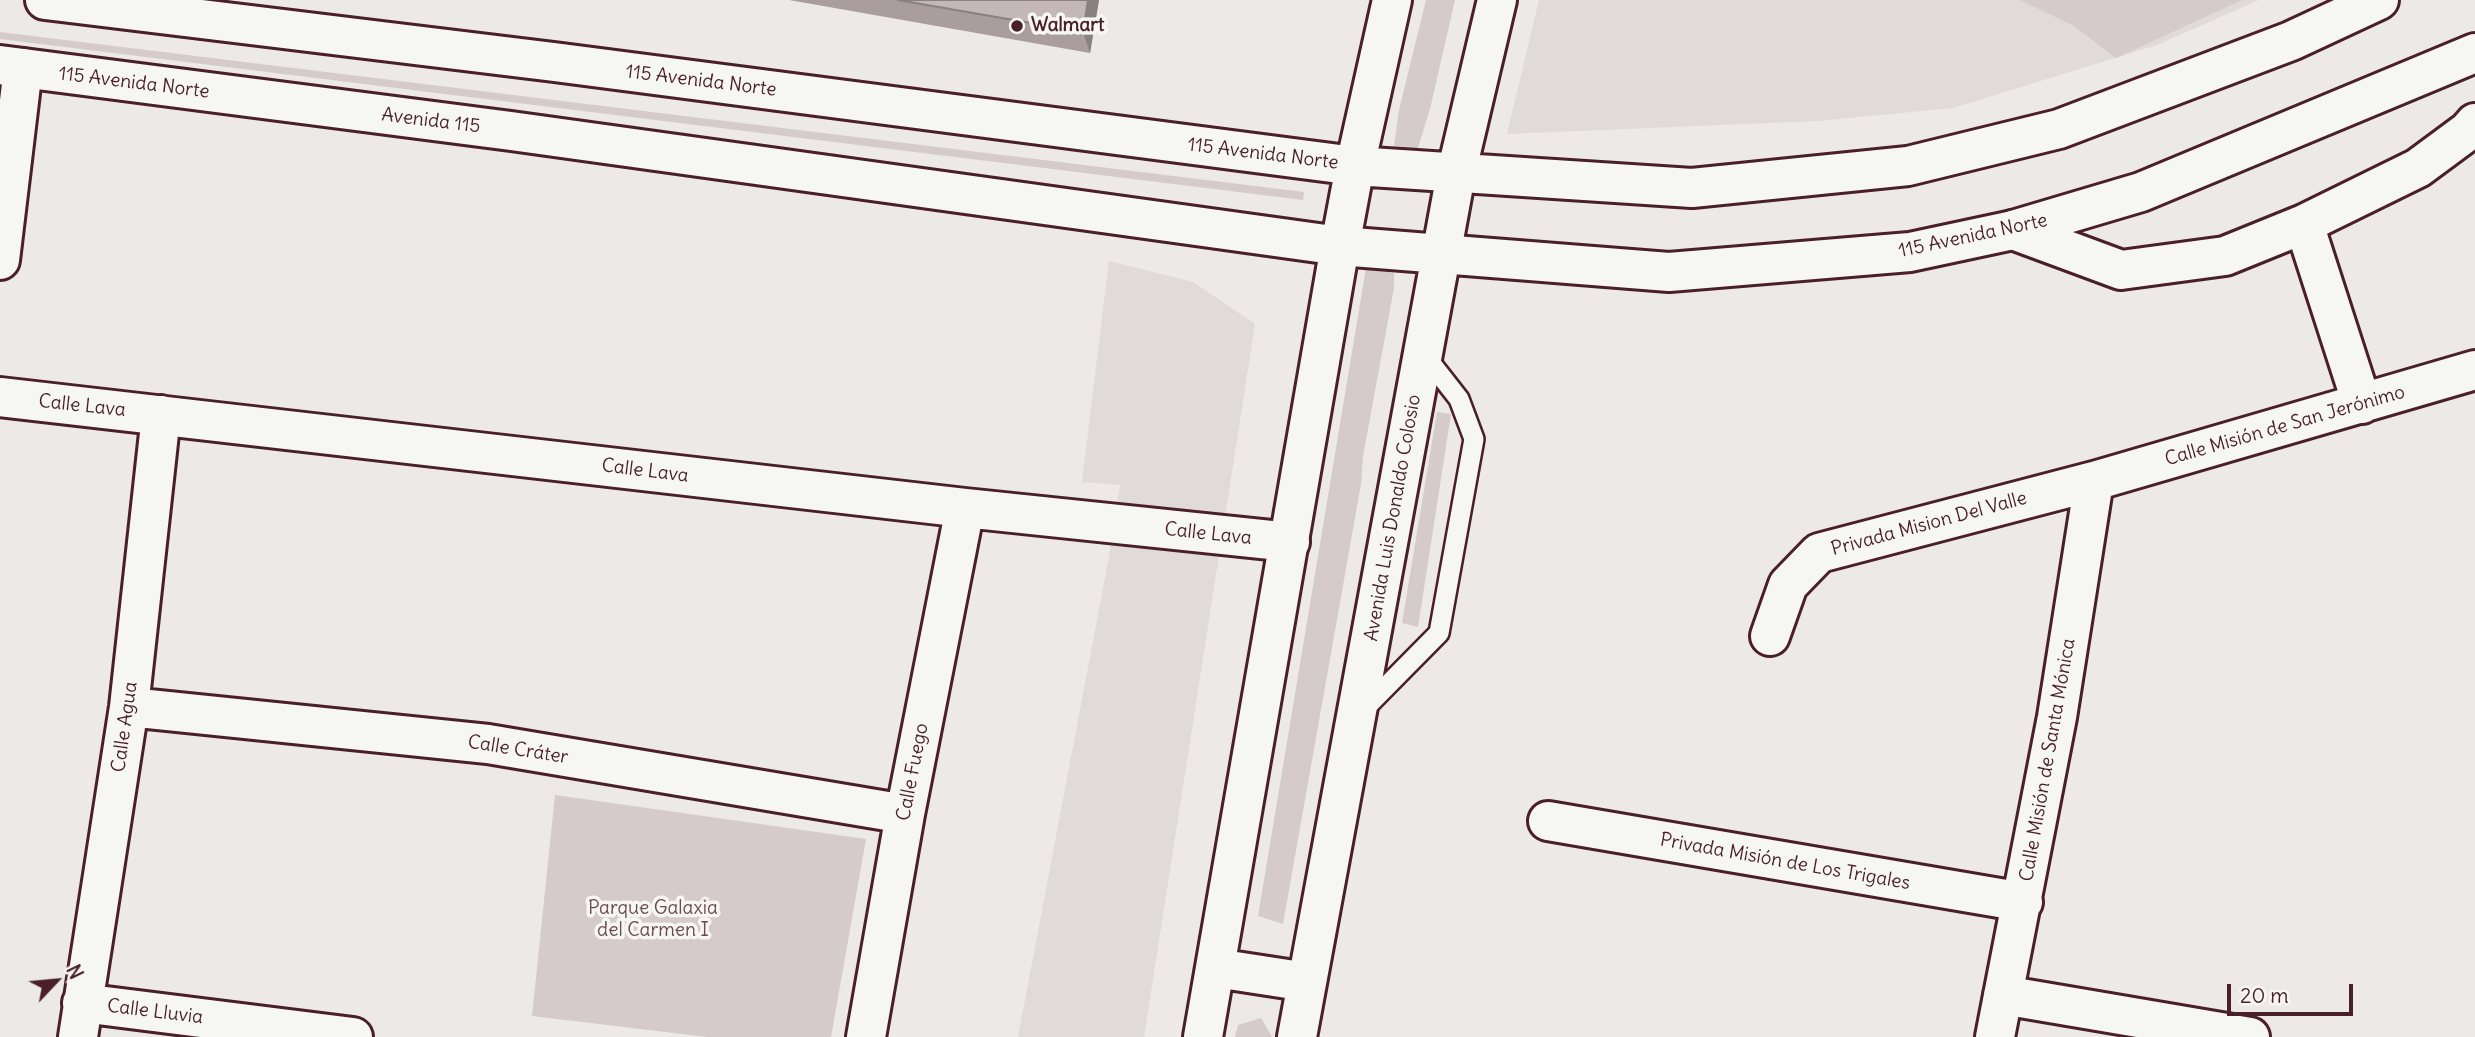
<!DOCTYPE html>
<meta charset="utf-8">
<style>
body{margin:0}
#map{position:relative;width:2475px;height:1037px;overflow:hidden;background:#ece9e6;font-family:Delius,sans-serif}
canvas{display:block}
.north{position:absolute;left:21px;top:946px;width:70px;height:70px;-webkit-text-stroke:5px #f6f6f2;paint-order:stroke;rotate:64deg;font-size:19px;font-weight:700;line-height:28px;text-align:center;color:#4a1f2b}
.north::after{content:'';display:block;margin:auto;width:24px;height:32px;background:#4a1f2b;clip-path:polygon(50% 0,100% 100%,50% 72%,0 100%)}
.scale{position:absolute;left:2227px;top:984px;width:126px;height:32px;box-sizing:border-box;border:4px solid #4a1f2b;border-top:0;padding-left:9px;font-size:21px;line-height:24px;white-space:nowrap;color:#4a1f2b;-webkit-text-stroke:5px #f6f6f2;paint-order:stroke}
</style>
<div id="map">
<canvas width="2475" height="1037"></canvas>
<div class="north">N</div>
<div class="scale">20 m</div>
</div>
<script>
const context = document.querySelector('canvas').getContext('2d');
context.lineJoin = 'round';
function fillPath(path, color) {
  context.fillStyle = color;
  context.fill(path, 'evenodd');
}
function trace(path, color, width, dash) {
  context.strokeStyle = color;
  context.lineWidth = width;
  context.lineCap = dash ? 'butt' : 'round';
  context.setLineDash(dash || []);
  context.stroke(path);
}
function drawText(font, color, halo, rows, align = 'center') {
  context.font = font + ' Delius,sans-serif';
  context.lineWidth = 7;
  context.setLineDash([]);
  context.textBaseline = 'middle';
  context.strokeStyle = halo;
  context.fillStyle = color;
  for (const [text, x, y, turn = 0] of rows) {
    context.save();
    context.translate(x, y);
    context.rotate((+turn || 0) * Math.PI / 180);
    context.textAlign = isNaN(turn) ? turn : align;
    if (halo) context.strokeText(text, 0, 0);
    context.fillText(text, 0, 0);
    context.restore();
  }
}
const built = new Path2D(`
 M1539,0H2259L2157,45L1953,108L1818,121L1507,134Z
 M1109,261L1193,282L1255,324L1144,1037H1018L1108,562L1120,485L1082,482Z`);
const green = new Path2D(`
 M1426,0H1455L1430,109L1417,151L1394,146L1399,110Z
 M2020,0H2242L2116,58L2074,26Z
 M0,32L1304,192L1303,200L0,39Z
 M1366,268L1394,273V288L1363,456L1361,484L1283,924L1258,916Z
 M1437,412L1451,414L1418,627L1402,623Z
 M555,795L866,839L831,1037H707L532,1016Z
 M1261,1018L1272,1037H1235L1238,1025Z`);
const service = new Path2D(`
 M1362,711L1439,633L1474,439L1459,399L1423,353`);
const minor = new Path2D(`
 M2304,224L2362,404
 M2013,230L2121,270L2225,256L2304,224L2418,168L2468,131L2475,123
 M0,260L23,68
 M0,397L965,508L1290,542
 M1770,636L1788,585L1819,553L2094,481L2475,370
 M129,707L488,744L905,814
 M1548,821L2023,902
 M2003,995L2250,1037
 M82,1003L353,1037
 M78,1037L129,707L161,415
 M866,1037L905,814L965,508
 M1995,1037L2057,717L2094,481`);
const primary = new Path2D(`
 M45,0L554,62L1355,166L1692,188L1908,166L2059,129L2291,41L2379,0
 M0,65L511,131L1340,246L1669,272L1910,252L2013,230L2141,192L2475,53
 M1216,968L1307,982
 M1203,1037L1340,246L1355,166L1392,0
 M1297,1037L1456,174L1497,0`);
const wall = new Path2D(`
 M789,0H1099L1090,53Z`);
const shadedWall = new Path2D(`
 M1088,0H1099L1090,53L1083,32Z`);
const building = new Path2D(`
 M898,0H1088L1083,32Z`);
const markers = [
 [1017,26,7,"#4a1f2b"]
];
const poiNames = [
 ["Walmart",1031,26]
];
const streetNames = [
 ["115 Avenida Norte",701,81,7],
 ["115 Avenida Norte",134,83,7],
 ["Avenida 115",431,121,7],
 ["115 Avenida Norte",1263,154,7],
 ["115 Avenida Norte",1973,236,-12],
 ["Calle Lava",82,406,6],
 ["Calle Misión de San Jerónimo",2285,426,-16],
 ["Calle Lava",645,471,7],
 ["Avenida Luis Donaldo Colosio",1393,518,-80],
 ["Privada Mision Del Valle",1929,524,-15],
 ["Calle Lava",1208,534,6],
 ["Calle Agua",125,727,-82],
 ["Calle Cráter",518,750,9],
 ["Calle Misión de Santa Mónica",2048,760,-80],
 ["Calle Fuego",913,772,-79],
 ["Privada Misión de Los Trigales",1785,862,10],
 ["Calle Lluvia",155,1012,7]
];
const parkNames = [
 ["Parque Galaxia",653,909],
 ["del Carmen I",653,931]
];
fillPath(built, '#e0dad8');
fillPath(green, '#d4cbca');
trace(service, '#4a1f2b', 24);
trace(minor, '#4a1f2b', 44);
trace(primary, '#4a1f2b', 44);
trace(service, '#f6f6f2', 19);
trace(minor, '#f6f6f2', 38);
trace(primary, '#f6f6f2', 38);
fillPath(wall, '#a99d9d');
fillPath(shadedWall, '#898080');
fillPath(building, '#c4b7b7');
trace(building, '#898080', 2);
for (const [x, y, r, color] of markers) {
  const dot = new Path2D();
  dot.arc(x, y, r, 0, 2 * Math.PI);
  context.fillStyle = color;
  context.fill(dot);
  trace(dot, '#f6f6f2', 2.5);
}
drawText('bold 19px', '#4a1f2b', '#f6f6f2', poiNames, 'left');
drawText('19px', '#4a1f2b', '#f6f6f2', streetNames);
drawText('19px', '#6c4a53', '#f6f6f2', parkNames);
</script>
